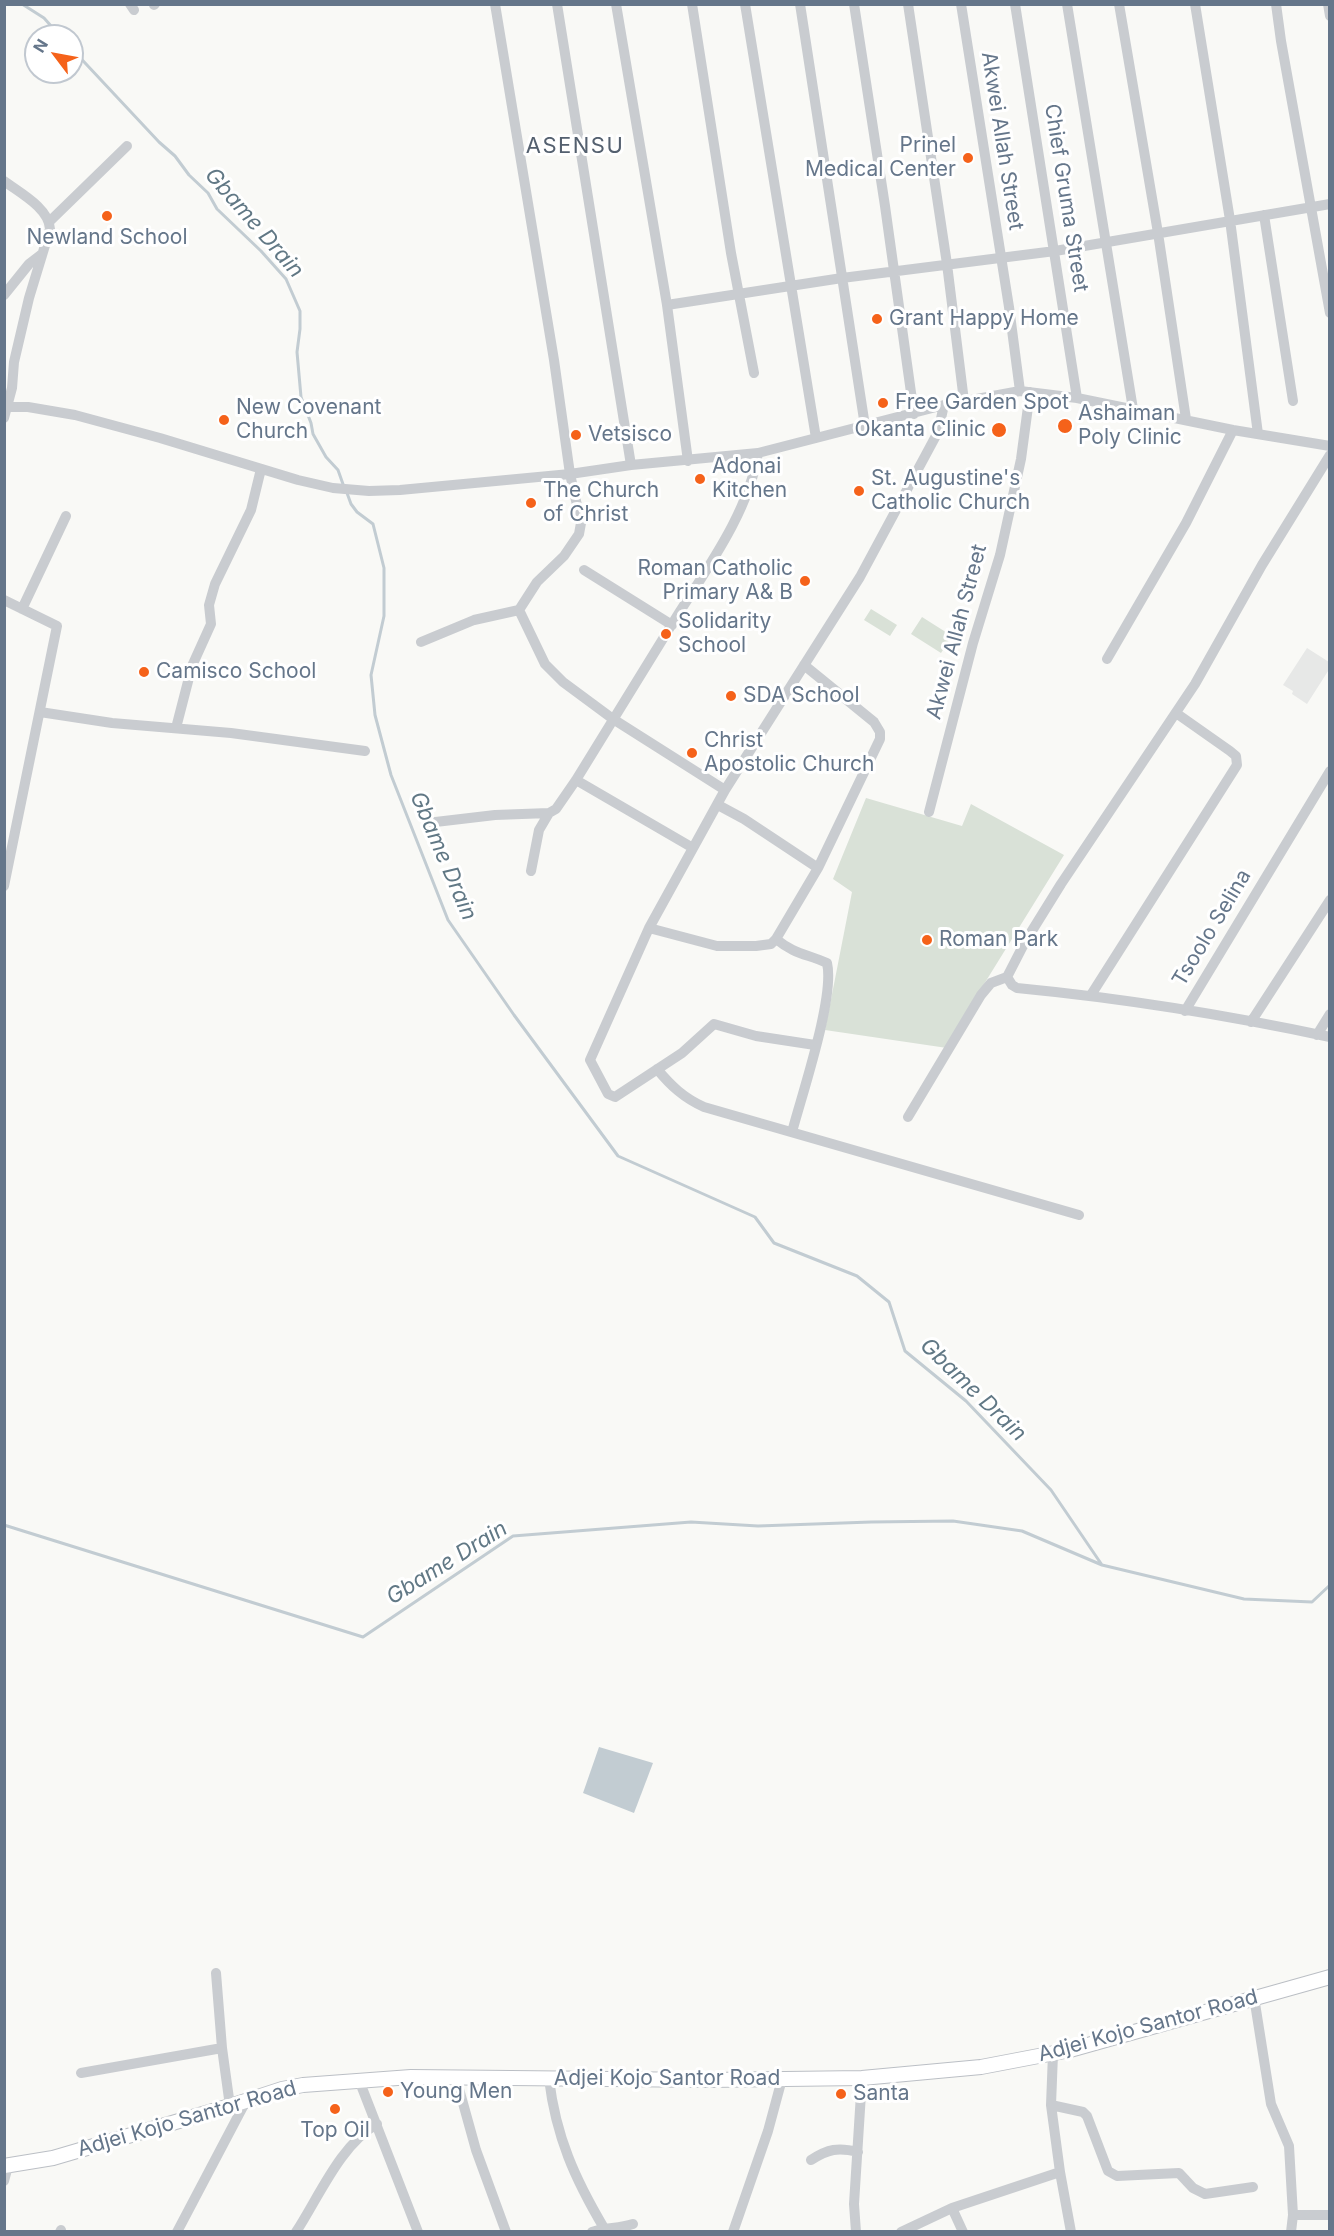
<!DOCTYPE html>
<style>
body{margin:0}
#map{position:relative;width:1334px;height:2236px;overflow:hidden;background:#f9f9f6;font-family:Inter,sans-serif}
canvas{display:block}
.frame{position:absolute;inset:0;border:6px solid #65768a;pointer-events:none}
.north{position:absolute;left:24px;top:24px;width:60px;height:60px;box-sizing:border-box;background:#fff;border:2px solid #c1c8d0;border-radius:50%;rotate:302deg;font-size:16px;font-weight:700;line-height:24px;text-align:center;color:#65768a}
.north::after{content:'';display:block;margin:auto;width:21px;height:27px;background:#f5621a;clip-path:polygon(50% 0,100% 100%,50% 72%,0 100%)}
</style>
<div id="map">
<canvas width="1334" height="2236"></canvas>
<div class="frame"></div>
<div class="north">N</div>
</div>
<script>
const context = document.querySelector('canvas').getContext('2d');
context.lineJoin = 'round';
function fillPath(path, color) {
  context.fillStyle = color;
  context.fill(path, 'evenodd');
}
function trace(path, color, width, dash) {
  context.strokeStyle = color;
  context.lineWidth = width;
  context.lineCap = dash ? 'butt' : 'round';
  context.setLineDash(dash || []);
  context.stroke(path);
}
function drawText(font, color, halo, rows, align = 'center') {
  context.font = font + ' Inter,sans-serif';
  context.lineWidth = 6;
  context.setLineDash([]);
  context.textBaseline = 'middle';
  context.strokeStyle = halo;
  context.fillStyle = color;
  for (const [text, x, y, turn = 0] of rows) {
    context.save();
    context.translate(x, y);
    context.rotate((+turn || 0) * Math.PI / 180);
    context.textAlign = isNaN(turn) ? turn : align;
    if (halo) context.strokeText(text, 0, 0);
    context.fillText(text, 0, 0);
    context.restore();
  }
}
const built = new Path2D(`
 M1307,648L1329,662L1330,668L1307,704L1292,694L1293,691L1283,685Z`);
const green = new Path2D(`
 M871,609L897,625L890,636L864,620Z
 M922,617L952,636L941,653L911,634Z
 M866,798L962,826L971,804L1064,855L981,989L947,1048L825,1030L852,892L833,879Z`);
const water = new Path2D(`
 M599,1747L653,1763L634,1813L583,1793Z`);
const stream = new Path2D(`
 M22,4L44,18L60,36
 M72,49L159,142L175,156L189,175L208,193L217,209L261,251L286,279L300,311V329L297,352L301,397L311,423L313,434L326,457L338,470L344,487
 M347,493L351,504L357,512L373,524L384,568V616L371,675L375,715L391,775L448,920L514,1015L618,1156L755,1217L774,1243L857,1276L889,1302L905,1351L966,1401L1051,1490L1102,1565
 M4,1525L363,1637L513,1536L691,1522L758,1526L871,1522L953,1521L1022,1531L1102,1565L1244,1599L1312,1602L1330,1585`);
const street = new Path2D(`
 M130,4L134,10
 M495,4L554,360L570,474L581,523L579,534L564,556L537,582L519,610L545,664L563,682L613,719L725,790
 M557,4L631,465
 M616,4L667,305L688,461
 M692,4L731,253L754,373
 M745,4L816,438
 M800,4L865,426
 M854,4L885,206L914,414
 M908,4L947,264L964,401
 M961,4L1009,307L1020,391
 M1015,4L1077,398
 M1067,4L1133,409
 M1119,4L1158,233L1186,419
 M1195,4L1230,220L1258,434
 M1276,4L1281,41L1330,313
 M1328,4L1330,16
 M154,5L155,4
 M4,181C20,193 49,208 50,229L29,298L14,362L12,388L4,418
 M1264,215L1293,401
 M50,221L127,146
 M4,295L29,264L42,254
 M667,305L842,278L1055,251L1330,204
 M7,407H28L75,415L160,438L298,480L333,488L369,491L400,490L570,474L631,465L758,453L944,405L1020,391L1077,398L1233,430L1330,446
 M1330,455L1262,565L1195,684L1061,884L1025,942L1007,977L1012,985L1017,988C1121,998 1227,1015 1330,1037
 M584,570L672,625
 M4,600L57,626L4,886
 M22,609L66,516
 M421,642L474,620L519,610
 M1107,659L1186,523L1233,430
 M40,712L112,723L231,733L365,751
 M176,728L192,666L211,624L209,605L215,584L251,510L261,469
 M576,780L693,848
 M718,805L744,819L818,868
 M929,812L973,643L1000,555L1021,459L1030,392
 M427,823L495,815L549,813L556,809L576,780C610,725 643,671 677,616C708,567 749,511 758,453
 M531,871L539,830L549,813
 M649,928L717,946H756L771,944L776,939L818,868L880,739V732L874,722L804,665
 M776,939C794,954 807,954 827,963C835,997 802,1094 792,1132
 M1091,995L1237,765L1236,756L1230,751L1176,713
 M1185,1011L1330,771
 M1251,1022L1330,900
 M1317,1035L1330,1014
 M815,1045L756,1036L714,1024L682,1053L615,1097L608,1094L590,1060L649,928L725,790L860,577L938,432L944,405
 M657,1069C671,1086 684,1098 704,1107L1079,1215
 M908,1117L981,995L991,983L1007,977
 M216,1973L222,2048L230,2106
 M1254,1997L1271,2104L1289,2146L1293,2215L1291,2232
 M1053,2054L1051,2105L1060,2172L1071,2232
 M81,2073L222,2048
 M456,2078L476,2150L506,2232
 M549,2079C556,2137 575,2179 604,2228
 M359,2080L418,2232
 M1051,2105L1083,2112L1087,2116L1108,2171L1117,2176L1179,2173L1193,2188L1205,2194L1253,2187
 M811,2160C828,2149 838,2147 858,2152
 M4,2181L8,2166
 M952,2208L963,2232
 M1293,2215H1330
 M60,2232L61,2230
 M177,2232L246,2101
 M296,2232C319,2197 340,2145 377,2124
 M592,2232C606,2227 618,2229 633,2224
 M733,2232L768,2131L782,2079
 M856,2232L854,2204L862,2078
 M901,2232L952,2208L1060,2172`);
const secondary = new Path2D(`
 M4,2166L53,2158L230,2106L282,2089L303,2085L411,2077L709,2080L862,2078L981,2067L1070,2050L1330,1977`);
const markers = [
 [968,158,6,"#f5621a"],
 [107,216,6,"#f5621a"],
 [877,319,6,"#f5621a"],
 [883,403,6,"#f5621a"],
 [224,420,6,"#f5621a"],
 [1065,426,8,"#f5621a"],
 [999,430,8,"#f5621a"],
 [576,435,6,"#f5621a"],
 [700,479,6,"#f5621a"],
 [859,491,6,"#f5621a"],
 [531,503,6,"#f5621a"],
 [805,581,6,"#f5621a"],
 [666,634,6,"#f5621a"],
 [144,672,6,"#f5621a"],
 [731,696,6,"#f5621a"],
 [692,753,6,"#f5621a"],
 [927,940,6,"#f5621a"],
 [388,2092,6,"#f5621a"],
 [841,2094,6,"#f5621a"],
 [335,2109,6,"#f5621a"]
];
const streetNames = [
 ["Akwei Allah Street",1002,141,81],
 ["Chief Gruma Street",1066,198,81],
 ["Akwei Allah Street",957,632,-75],
 ["Tsoolo Selina",1212,928,-59],
 ["Adjei Kojo Santor Road",1148,2026,-15],
 ["Adjei Kojo Santor Road",667,2079],
 ["Adjei Kojo Santor Road",187,2119,-16]
];
const poiNames = [
 ["Prinel",956,146,"right"],
 ["Medical Center",956,170,"right"],
 ["Newland School",107,238,"center"],
 ["Grant Happy Home",889,319],
 ["Free Garden Spot",895,403],
 ["New Covenant",236,408],
 ["Church",236,432],
 ["Ashaiman",1078,414],
 ["Poly Clinic",1078,438],
 ["Okanta Clinic",986,430,"right"],
 ["Vetsisco",588,435],
 ["Adonai",712,467],
 ["Kitchen",712,491],
 ["St. Augustine's",871,479],
 ["Catholic Church",871,503],
 ["The Church",543,491],
 ["of Christ",543,515],
 ["Roman Catholic",793,569,"right"],
 ["Primary A& B",793,593,"right"],
 ["Solidarity",678,622],
 ["School",678,646],
 ["Camisco School",156,672],
 ["SDA School",743,696],
 ["Christ",704,741],
 ["Apostolic Church",704,765],
 ["Roman Park",939,940],
 ["Young Men",400,2092],
 ["Santa",853,2094],
 ["Top Oil",335,2131,"center"]
];
const neighbourhoodNames = [
 ["ASENSU",575,146]
];
const waterNames = [
 ["Gbame Drain",254,223,49],
 ["Gbame Drain",443,856,67],
 ["Gbame Drain",973,1390,44],
 ["Gbame Drain",447,1563,-32]
];
fillPath(built, '#e7e8e7');
fillPath(green, '#d9e1d7');
fillPath(water, '#c2ccd2');
trace(stream, '#c2ccd2', 3);
trace(secondary, '#bbbfc5', 16);
trace(street, '#c9ccd0', 10);
trace(secondary, '#fff', 14);
for (const [x, y, r, color] of markers) {
  const dot = new Path2D();
  dot.arc(x, y, r, 0, 2 * Math.PI);
  context.fillStyle = color;
  context.fill(dot);
  trace(dot, '#fff', 2);
}
drawText('21px', '#65768a', '#fff', streetNames);
drawText('21px', '#65768a', '#fff', poiNames, 'left');
context.letterSpacing = '1.5px';
drawText('22px', '#54606f', '#fff', neighbourhoodNames);
context.letterSpacing = '0px';
drawText('italic 22px', '#617885', '#fff', waterNames);
</script>
